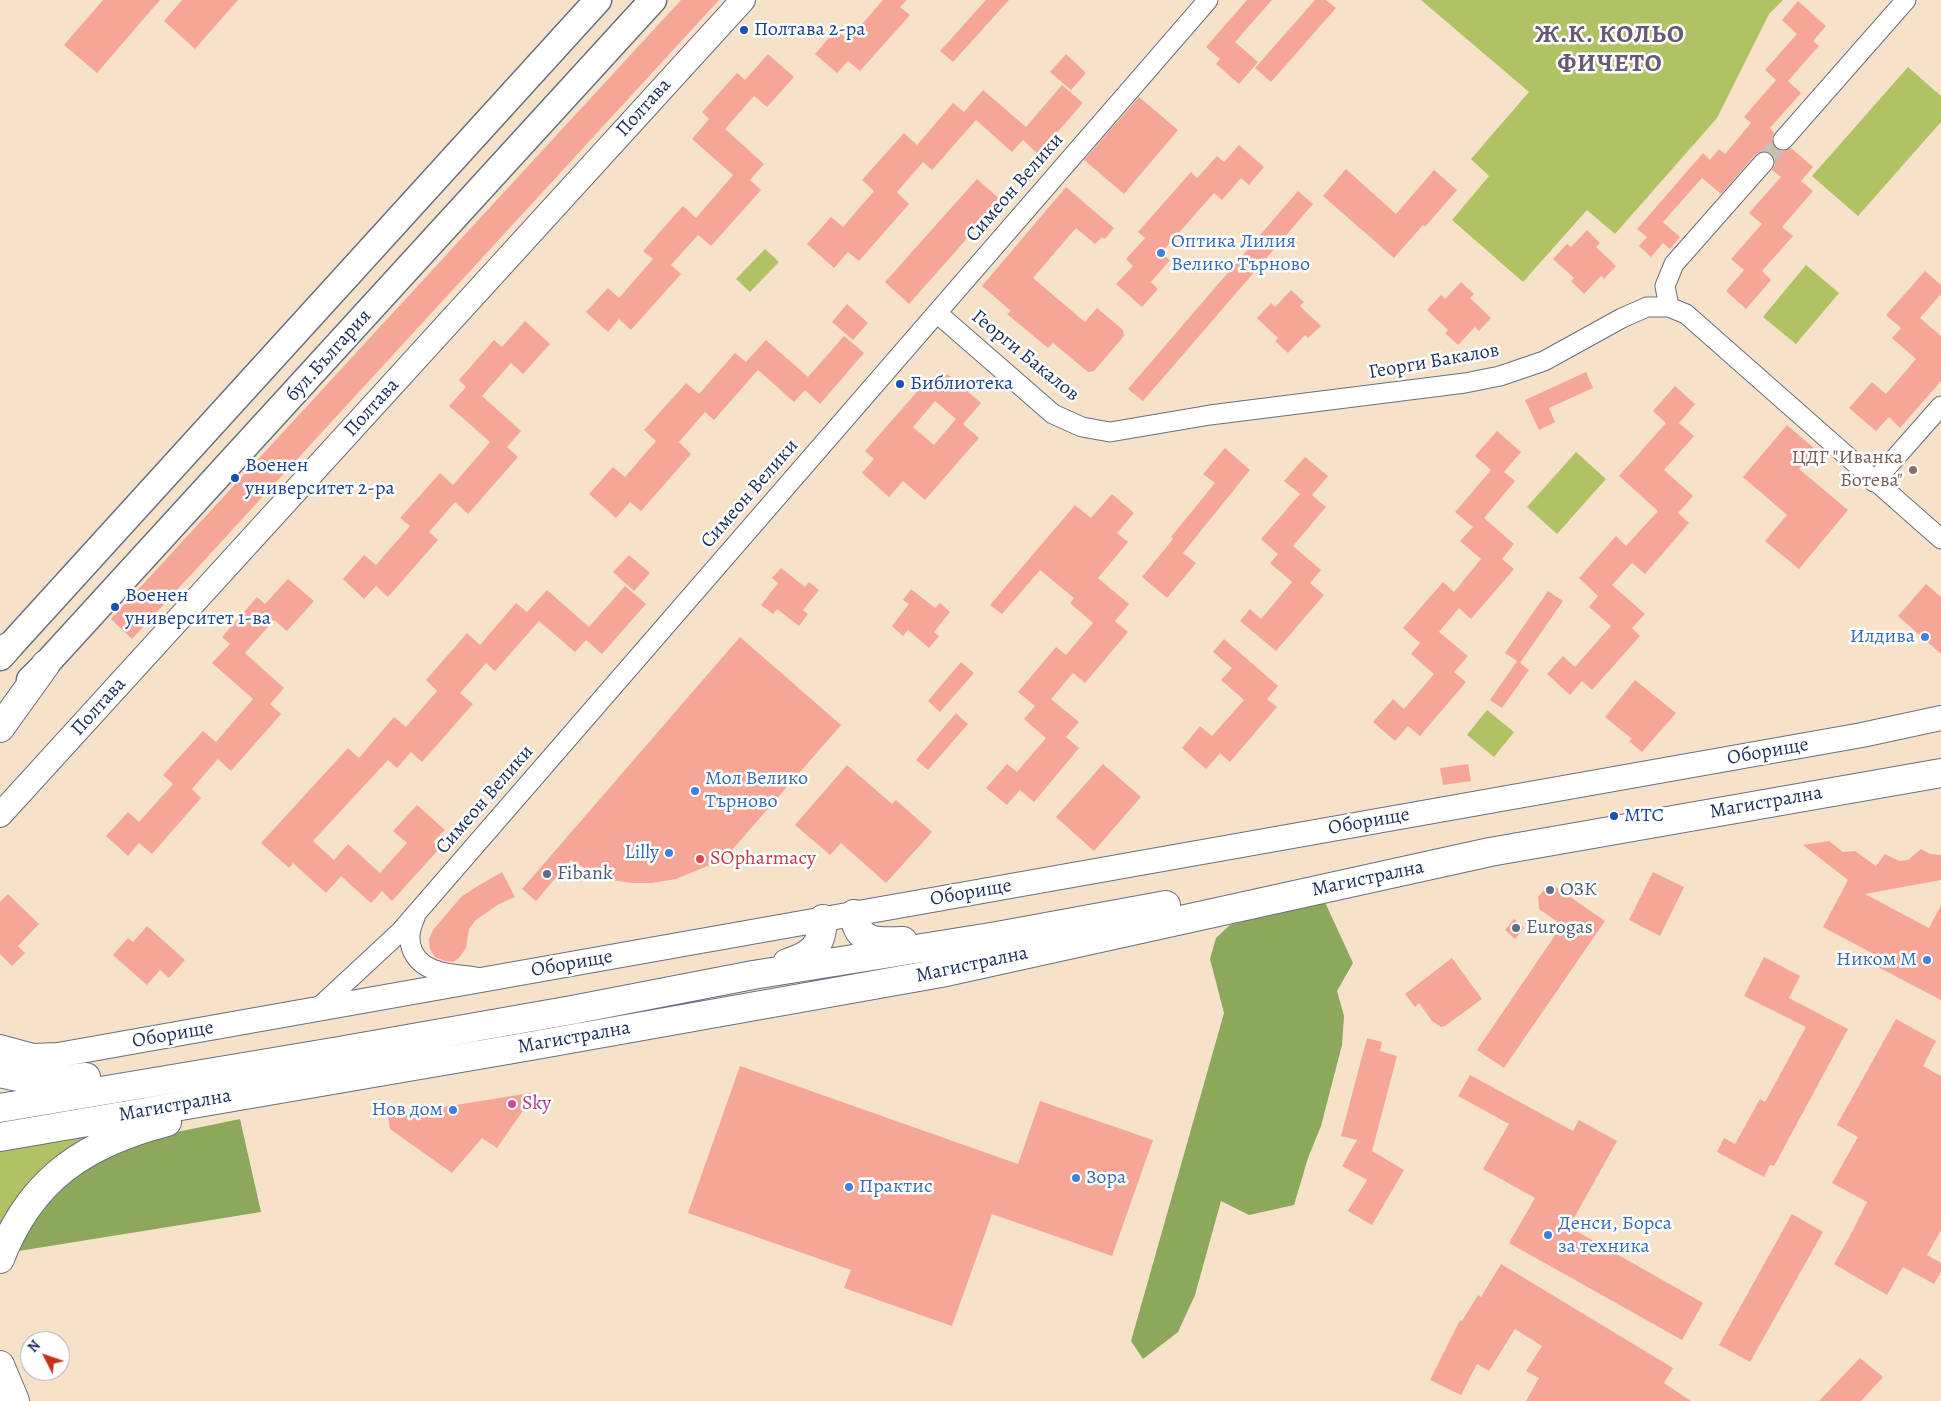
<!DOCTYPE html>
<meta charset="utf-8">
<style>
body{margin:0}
#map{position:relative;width:1941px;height:1401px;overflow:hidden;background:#f6e2c9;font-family:Alegreya,serif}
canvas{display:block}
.north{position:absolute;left:20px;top:1331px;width:50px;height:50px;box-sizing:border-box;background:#fff;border:1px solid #a4acbf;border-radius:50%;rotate:311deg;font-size:14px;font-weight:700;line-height:20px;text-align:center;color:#1b2f5e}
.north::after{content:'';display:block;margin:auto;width:18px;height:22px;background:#c8321e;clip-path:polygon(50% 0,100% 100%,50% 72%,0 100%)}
</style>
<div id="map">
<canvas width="1941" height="1401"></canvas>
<div class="north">N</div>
</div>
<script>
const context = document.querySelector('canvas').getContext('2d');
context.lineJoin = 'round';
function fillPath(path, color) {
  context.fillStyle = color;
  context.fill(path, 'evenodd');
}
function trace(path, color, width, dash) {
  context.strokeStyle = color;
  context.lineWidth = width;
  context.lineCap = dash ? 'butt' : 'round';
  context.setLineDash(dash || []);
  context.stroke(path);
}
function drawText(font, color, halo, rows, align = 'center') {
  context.font = font + ' Alegreya,serif';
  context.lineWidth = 5;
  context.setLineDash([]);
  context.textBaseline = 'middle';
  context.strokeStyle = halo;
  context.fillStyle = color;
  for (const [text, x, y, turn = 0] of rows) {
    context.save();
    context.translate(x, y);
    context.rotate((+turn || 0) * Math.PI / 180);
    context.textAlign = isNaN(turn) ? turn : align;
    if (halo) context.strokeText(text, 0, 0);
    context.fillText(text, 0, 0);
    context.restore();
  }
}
const green = new Path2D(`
 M1421,0H1783L1769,14L1717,118L1615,234L1587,210L1523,282L1452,220L1489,176L1471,159L1529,92Z
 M1908,67L1941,96V122L1858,216L1812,176Z
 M765,249L779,262L750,292L736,279Z
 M1806,265L1839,293L1796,344L1763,317Z
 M1576,452L1606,479L1557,534L1527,507Z
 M1487,710L1514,732L1494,757L1467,735Z
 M114,1128L0,1239V1149Z`);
const forest = new Path2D(`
 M1324,900L1353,963L1337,991L1344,1016L1342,1045L1321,1126L1308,1158L1294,1205L1249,1215L1221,1201L1195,1295L1178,1332L1143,1359L1131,1341L1224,1013L1210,959L1216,938L1230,925Z
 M240,1119L261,1212L19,1251L37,1209L85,1169L148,1138Z`);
const building = new Path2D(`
 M103,0H160L97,73L64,45Z
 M182,0H238L195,49L164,21Z
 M681,0H719L132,639L111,619Z
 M883,0H907L900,7L910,15L860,71L848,61L837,73L815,54L836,30L848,40Z
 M986,0H1009L953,62L940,51Z
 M1247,0H1272L1235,42L1258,62L1239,84L1216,64L1220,59L1206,47Z
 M1315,0H1326L1336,8L1271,82L1255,68Z
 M1798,1L1826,26L1813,41L1819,46L1788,81L1801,93L1770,128L1774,133L1772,138L1775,148L1781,151L1791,148L1813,167L1801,181L1813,191L1782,227L1793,236L1762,271L1771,280L1746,309L1726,291L1744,270L1731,259L1762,224L1749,213L1781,177L1772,170L1775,165V159L1771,153L1761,151L1756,154L1721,194L1702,178L1663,222L1680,237L1670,249L1663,243L1651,257L1639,246L1647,237L1637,229L1703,153L1710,160L1719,149L1725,154L1751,123L1744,117L1776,80L1765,70L1797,34L1782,20Z
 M768,54L794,77L767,107L754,96L725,129L764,164L750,180L761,190L711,246L698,235L671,265L681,274L631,330L619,319L608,332L586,312L608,288L619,298L653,259L643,251L683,206L696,218L733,175L692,139L709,119L702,112L737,73L745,80Z
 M1066,54L1086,73L1071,90L1050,72Z
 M1062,85L1083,103L1038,154L1023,140L1012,152L976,120L932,170L923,162L897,192L909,204L859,261L848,252L834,268L807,244L831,217L843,227L874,191L862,180L904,133L917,145L953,103L964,112L983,90L1026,127Z
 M1139,97L1178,130L1124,194L1084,160Z
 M1239,145L1264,167L1249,185L1241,178L1222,200L1214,193L1161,253L1170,260L1151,282L1158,289L1142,307L1116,284L1133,266L1126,259L1145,238L1138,232L1191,172L1197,178L1217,156L1224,162Z
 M1346,169L1396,214L1434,170L1457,190L1425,227L1423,225L1394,258L1323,196Z
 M977,179L1001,200L909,304L885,282Z
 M1066,187L1114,228L1105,239L1102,237L1095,244L1076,228L1033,278L1085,322L1097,308L1123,330L1124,336L1094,371L1088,372L1053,343L1048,348L1007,314L1011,311L982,286Z
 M1298,191L1313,204L1143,401L1128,389Z
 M1587,230L1600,243L1596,247L1616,266L1604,279L1601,276L1584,294L1571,281L1574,278L1553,259L1567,244L1571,247Z
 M1925,271L1941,285V294L1920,318L1941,336V381L1900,428L1889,417L1876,431L1849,408L1872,382L1886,394L1916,359L1892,338L1901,328L1886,315Z
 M1461,282L1474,294L1470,298L1491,318L1479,331L1475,327L1458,345L1445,333L1448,330L1427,310L1441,295L1445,299Z
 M1291,290L1304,302L1300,306L1321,326L1308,338L1305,335L1288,353L1275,341L1278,338L1257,318L1271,303L1275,307Z
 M847,304L868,323L853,340L832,322Z
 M525,321L550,344L523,374L511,363L482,396L521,431L507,447L518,457L468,514L455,502L429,532L438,540L388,597L376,586L364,599L343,579L364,555L376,565L410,526L400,518L440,473L453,485L490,442L449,406L466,387L459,380L494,340L502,347Z
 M844,336L864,353L820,404L805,390L794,402L758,370L714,420L705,412L679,442L691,454L641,511L630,502L616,518L589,494L613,467L625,477L656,441L644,430L686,383L699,394L735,353L746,362L766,340L808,377Z
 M1586,372L1593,388L1549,408L1555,422L1539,430L1525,400Z
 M947,374L981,403L963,424L979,438L925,500L903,481L889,497L862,473L874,459L865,451L930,377L938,384ZM935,401L956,419L934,445L913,427Z
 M1675,386L1695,404L1679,423L1694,436L1664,470L1693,496L1678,513L1689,523L1645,574L1632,563L1612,585L1645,614L1632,628L1640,636L1592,690L1582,681L1570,695L1547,674L1563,656L1575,667L1611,626L1589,607L1598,596L1579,578L1616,536L1626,546L1658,511L1619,476L1666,423L1653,411Z
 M1787,425L1815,449L1799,469L1848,510L1799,569L1765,541L1787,515L1743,477Z
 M1497,431L1521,452L1504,472L1515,481L1484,518L1514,544L1502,559L1514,569L1471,619L1459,608L1439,632L1468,656L1454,672L1466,682L1420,736L1408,726L1395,741L1373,722L1393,699L1404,709L1434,674L1411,654L1420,643L1403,628L1443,582L1454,592L1481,559L1460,541L1473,527L1455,512L1491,470L1475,456Z
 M1225,448L1250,470L1183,553L1196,563L1167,598L1142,577L1173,539L1171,537L1215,483L1203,474Z
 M1305,457L1328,476L1312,495L1326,507L1293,546L1321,570L1310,583L1324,595L1276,651L1240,621L1250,609L1261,619L1292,582L1270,563L1278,554L1261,539L1300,494L1284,481Z
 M1112,494L1134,513L1117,533L1128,542L1098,578L1129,604L1115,621L1128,632L1085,683L1073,673L1051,699L1079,722L1066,737L1079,748L1034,802L1020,790L1007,805L986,788L1007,764L1017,772L1046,738L1024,719L1035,706L1018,692L1056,647L1066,655L1093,623L1070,603L1074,598L1040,570L1002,614L990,605L1075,505L1091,518Z
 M629,555L650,573L634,591L613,572Z
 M781,568L805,587L809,582L819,590L803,610L808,614L799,626L777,609L773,614L761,605L778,583L772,578Z
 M288,579L314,601L287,631L274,620L245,653L284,688L270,704L281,714L231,771L218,759L192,789L201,798L152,854L139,843L128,856L106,836L128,812L139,822L173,784L163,775L203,731L216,742L253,699L212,663L230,644L222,637L257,597L265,604Z
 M1926,584L1941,597V654L1898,616Z
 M625,586L646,604L602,654L586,640L575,652L539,621L495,671L486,663L460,693L473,704L422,762L411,752L397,768L388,760L313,841L334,860L348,844L380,873L407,843L393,831L417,805L445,830L433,842L440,848L392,901L382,891L371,903L341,876L326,893L293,863L289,868L261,843L348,748L359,758L394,717L406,727L437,691L426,680L467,633L480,645L516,603L527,612L547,590L589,627Z
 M911,589L935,608L940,603L950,612L934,632L939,636L929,648L908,630L903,636L892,626L909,604L903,600Z
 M1548,591L1563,601L1520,663L1519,662L1529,670L1502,708L1490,700L1517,661L1505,653Z
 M740,637L841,725L732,850L717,862L676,879L652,883H632L611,880L596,875L571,860L536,901L522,889Z
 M1224,639L1278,686L1267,699L1277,707L1230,762L1220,753L1206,769L1182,748L1200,726L1212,736L1244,700L1221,680L1232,668L1213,652Z
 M961,662L974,673L940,712L928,701Z
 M1635,680L1676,713L1642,752L1629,741L1632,739L1605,717Z
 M956,713L968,724L928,770L916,760Z
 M1103,764L1141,797L1094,851L1056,817Z
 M1468,764L1471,781L1443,785L1440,768Z
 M847,765L892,804L896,800L932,832L886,883L841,843L830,855L795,825Z
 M1829,841L1843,852L1855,851L1876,866L1885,854L1899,861L1908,860L1921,849L1930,854L1941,855V880L1865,894L1929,928L1941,905V1000L1878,967L1883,959L1823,927L1848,880L1803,845Z
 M502,872L515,897L499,904L476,920L469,929L466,948L459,958L453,962L445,961L435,957L430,949L429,939L433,930L461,897L476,887Z
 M1653,872L1684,887L1660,936L1629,920Z
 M1550,883L1605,921L1504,1068L1477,1050L1562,925L1539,909L1538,897Z
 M8,894L39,924L18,946L25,953L12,966L0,954V902Z
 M1514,919L1524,928L1515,939L1505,930Z
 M147,926L185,960L169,978L160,970L147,985L113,955L128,938L133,942Z
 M1764,957L1800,976L1789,998L1848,1029L1774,1166L1770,1165L1764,1177L1717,1152L1724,1138L1735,1144L1760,1099L1765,1102L1806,1027L1744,996Z
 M1452,958L1482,999L1445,1026L1441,1027L1432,1021L1419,1003L1415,1007L1405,994Z
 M1896,1019L1936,1041L1923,1066L1941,1076V1230L1927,1255L1941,1263V1272L1934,1284L1903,1267L1887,1295L1834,1264L1851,1234L1867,1202L1832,1183L1858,1137L1837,1125Z
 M1367,1038L1382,1042L1380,1051L1397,1056L1372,1151L1404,1170L1372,1225L1348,1211L1367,1180L1342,1166L1357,1140L1341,1136Z
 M740,1066L1018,1164L1040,1101L1153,1140L1112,1256L992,1214L952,1326L844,1288L851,1270L688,1213Z
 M1470,1075L1573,1131L1579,1120L1617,1141L1569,1227L1703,1303L1682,1340L1509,1243L1535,1198L1483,1169L1509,1124L1458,1096Z
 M536,1092L497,1148L482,1138L452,1173L390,1129L388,1116Z
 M1792,1214L1823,1232L1750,1362L1719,1345Z
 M1501,1264L1673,1368L1664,1383L1691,1401H1526L1539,1378L1526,1371L1542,1346L1515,1329L1489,1371L1477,1364L1461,1395L1430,1380L1460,1320L1462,1321L1478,1295L1481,1297Z
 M1860,1358L1883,1377L1861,1401H1819Z`);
const minorTunnel = new Path2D(`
 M1764,162L1783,140`);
const minor = new Path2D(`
 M1783,140L1906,0
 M1669,307L1665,286L1674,264L1764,162
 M937,313L1053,414L1082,427L1110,432L1210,415L1465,383L1500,376L1544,361L1622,318L1647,307H1669L1686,314L1941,539
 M1874,482L1941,406
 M415,918C403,943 413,965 441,972C452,975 465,975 476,977
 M317,1009L400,932L1208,0`);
const tertiary = new Path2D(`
 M0,815L743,0
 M0,1047L33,1056L58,1055L1862,735L1941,718`);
const secondary = new Path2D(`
 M0,657L598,0
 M30,680L46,664L653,0`);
const primary = new Path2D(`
 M0,656L8,647
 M0,728L46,664
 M854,914C857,944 878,942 903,941
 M787,963C812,955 822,947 823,919
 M0,1073C31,1081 55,1081 86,1077
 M0,1108L339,1051L572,1010L753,975L997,936L1166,905
 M0,1137L525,1047L941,973L1490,852L1941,773
 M0,1259C31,1178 86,1143 167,1122
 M0,1365L15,1401`);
const markers = [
 [744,30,5,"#1a4fb4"],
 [1161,253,5,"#3f7fe0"],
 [900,384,5,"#1a4fb4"],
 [1913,470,5,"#8d6e63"],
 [235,478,5,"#1a4fb4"],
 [115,607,5,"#1a4fb4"],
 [1925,637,5,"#3f7fe0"],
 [695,791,5,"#3f7fe0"],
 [1614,816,5,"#1a4fb4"],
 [669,853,5,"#3f7fe0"],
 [700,859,5,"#e0444e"],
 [547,874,5,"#5c6f8a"],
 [1550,890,5,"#5c6f8a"],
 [1516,928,5,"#5c6f8a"],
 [1927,960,5,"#3f7fe0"],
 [512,1104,5,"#d1479c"],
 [453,1110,5,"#3f7fe0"],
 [1076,1178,5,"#3f7fe0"],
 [849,1187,5,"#3f7fe0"],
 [1548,1235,5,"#3f7fe0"]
];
const transitNames = [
 ["Полтава 2-ра",754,30],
 ["Библиотека",910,384],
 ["Военен",245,466],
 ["университет 2-ра",245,489],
 ["Военен",125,596],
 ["университет 1-ва",125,619],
 ["МТС",1624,816]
];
const streetNames = [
 ["Полтава",644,108,-48],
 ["Симеон Велики",1015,188,-49],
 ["бул.България",329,356,-48],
 ["Георги Бакалов",1025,356,39],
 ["Георги Бакалов",1434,362,-10],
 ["Полтава",372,408,-48],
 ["Симеон Велики",750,494,-49],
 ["Полтава",99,707,-48],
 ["Оборище",1768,752,-10],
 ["Симеон Велики",485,800,-49],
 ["Магистрална",1766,803,-10],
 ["Оборище",1369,822,-10],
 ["Магистрална",1368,879,-12],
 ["Оборище",971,893,-10],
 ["Оборище",572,964,-10],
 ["Магистрална",972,965,-12],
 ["Оборище",173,1035,-10],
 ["Магистрална",574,1038,-10],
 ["Магистрална",175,1106,-10]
];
const shopNames = [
 ["Оптика Лилия",1171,242],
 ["Велико Търново",1171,265],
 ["Илдива",1915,637,"right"],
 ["Мол Велико",705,779],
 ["Търново",705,802],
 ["Lilly",659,853,"right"],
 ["Ником М",1917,960,"right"],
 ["Нов дом",443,1110,"right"],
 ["Зора",1086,1178],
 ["Практис",859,1187],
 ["Денси, Борса",1558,1224],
 ["за техника",1558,1247]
];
const educationNames = [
 ["ЦДГ \"Иванка",1903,458],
 ["Ботева\"",1903,481]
];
const healthNames = [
 ["SOpharmacy",710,859]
];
const serviceNames = [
 ["Fibank",557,874],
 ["ОЗК",1560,890],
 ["Eurogas",1526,928]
];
const hotelNames = [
 ["Sky",522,1104]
];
const districtNames = [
 ["Ж.К. КОЛЬО",1610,36],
 ["ФИЧЕТО",1610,65]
];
fillPath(green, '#b1c265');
fillPath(forest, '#8ca85a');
fillPath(building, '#f6a696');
trace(minorTunnel, '#cabeb4', 19, [19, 9]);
trace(minor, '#686e83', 21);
trace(tertiary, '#686e83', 26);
trace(secondary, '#686e83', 29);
trace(primary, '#686e83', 30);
trace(minor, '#fff', 19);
trace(tertiary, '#fff', 24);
trace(secondary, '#fff', 26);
trace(primary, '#fff', 28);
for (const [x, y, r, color] of markers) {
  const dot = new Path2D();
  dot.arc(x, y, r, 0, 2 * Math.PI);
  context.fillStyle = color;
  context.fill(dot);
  trace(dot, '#fff', 2);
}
drawText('20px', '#164399', '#fff', transitNames, 'left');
drawText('20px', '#1b2f5e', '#fff', streetNames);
drawText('20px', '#366cbe', '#fff', shopNames, 'left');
drawText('20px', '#785e54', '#fff', educationNames, 'right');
drawText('20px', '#be3a42', '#fff', healthNames, 'left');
drawText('20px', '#4e5e75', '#fff', serviceNames, 'left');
drawText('20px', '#b23c85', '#fff', hotelNames, 'left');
context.letterSpacing = '1px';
drawText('bold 25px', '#685972', '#fff', districtNames);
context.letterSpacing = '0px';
</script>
